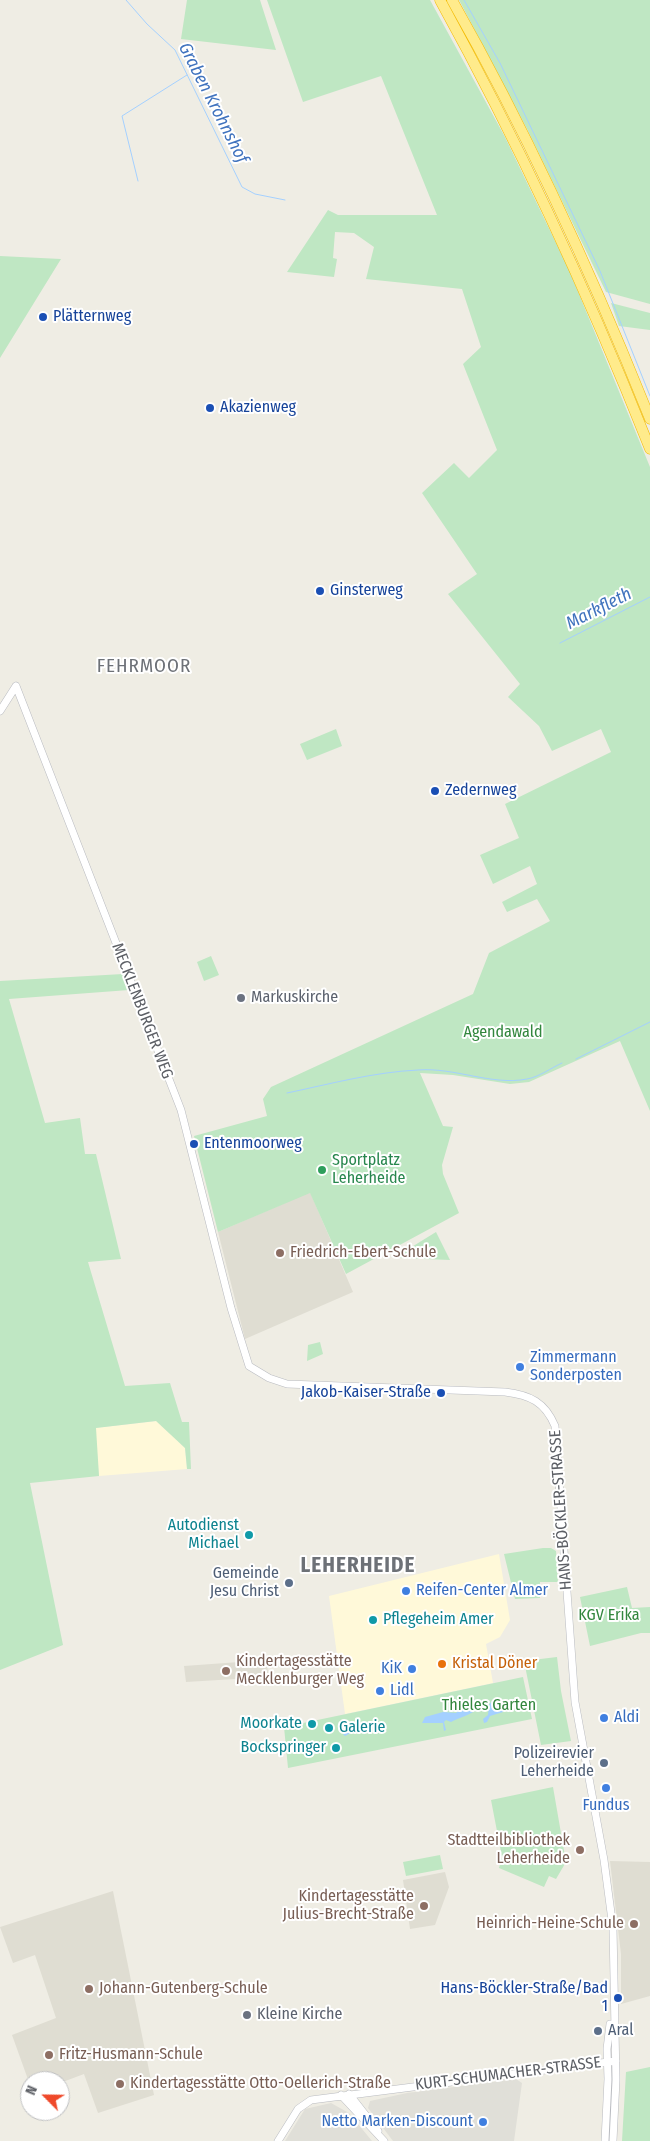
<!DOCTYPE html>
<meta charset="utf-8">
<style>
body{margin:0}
#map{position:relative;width:650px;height:2141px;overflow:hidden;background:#efede4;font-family:"Fira Sans Condensed",sans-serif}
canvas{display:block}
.north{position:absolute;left:20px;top:2071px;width:50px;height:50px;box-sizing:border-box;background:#fff;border:1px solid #bebfc1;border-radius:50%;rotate:293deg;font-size:14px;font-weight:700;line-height:20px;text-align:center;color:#5c5f65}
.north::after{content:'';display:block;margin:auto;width:18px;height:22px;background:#ef492a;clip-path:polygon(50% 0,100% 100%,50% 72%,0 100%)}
</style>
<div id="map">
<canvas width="650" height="2141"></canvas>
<div class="north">N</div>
</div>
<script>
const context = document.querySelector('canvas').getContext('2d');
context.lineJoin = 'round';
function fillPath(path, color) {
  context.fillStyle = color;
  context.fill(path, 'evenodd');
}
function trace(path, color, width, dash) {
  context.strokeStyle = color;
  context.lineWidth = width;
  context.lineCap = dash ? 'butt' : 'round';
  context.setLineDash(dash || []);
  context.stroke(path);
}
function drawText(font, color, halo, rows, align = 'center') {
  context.font = font + ' "Fira Sans Condensed",sans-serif';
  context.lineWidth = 4;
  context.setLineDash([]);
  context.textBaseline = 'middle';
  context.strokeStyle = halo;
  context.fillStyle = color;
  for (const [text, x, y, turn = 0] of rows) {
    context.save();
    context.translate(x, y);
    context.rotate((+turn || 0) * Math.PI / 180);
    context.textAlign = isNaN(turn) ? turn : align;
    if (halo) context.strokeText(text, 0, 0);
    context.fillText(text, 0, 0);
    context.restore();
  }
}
const commercial = new Path2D(`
 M157,1421L185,1448L187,1469L99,1476L95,1428Z
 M499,1554L510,1620L500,1637L486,1644L493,1683L345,1714L329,1596Z`);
const industrial = new Path2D(`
 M516,2079L522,2083L514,2141H393L368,2108L370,2101L407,2093Z
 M331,2103L349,2113L372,2141H285L305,2109Z`);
const education = new Path2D(`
 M310,1192L353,1292L245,1339L218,1232Z
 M267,1660L268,1677L186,1682L184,1666Z
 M610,1861L650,1862V1996L621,2004V1954Z
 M445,1872L449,1887L435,1925L410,1929L403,1880Z
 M113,1891L154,2095L98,2113L84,2074L60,2083L30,2081V2085L12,2035L56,2018L35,1955L13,1963L0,1927Z`);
const green = new Path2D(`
 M187,0H260L276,50L181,39Z
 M267,0H430L505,137L570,272L650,467V1111L620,1041L529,1082L510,1084L453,1075L420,1073L443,1126L453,1127L442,1165L443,1174L459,1213L346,1274L310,1193L218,1232L194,1136L267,1116L263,1099L271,1087L473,994L489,953L550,921L537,899L507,912L502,902L537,884L530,866L493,884L480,855L519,838L505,804L611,752L601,729L552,751L539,726L508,697L520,684L448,594L477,574L422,493L454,463L469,478L497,450L463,364L481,347L462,289L366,279L374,247L354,233L335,232L333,258L337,259L334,277L287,272L328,210L338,215H437L381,76L303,102Z
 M459,0H650V304L606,292L527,129Z
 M0,256L61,259L0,358Z
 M611,303L650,313V330L619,326Z
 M336,729L342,746L307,760L300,744Z
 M211,956L219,975L204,981L197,962Z
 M123,974L129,990L9,999L45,1123L80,1118L85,1154H96L121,1259L88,1262L125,1386L170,1383L182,1422H189L191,1469H187L185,1448L156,1421L96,1428L99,1476L30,1483L63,1645L0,1670V981Z
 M436,1232L450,1260L398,1258L397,1256Z
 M320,1342L323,1354L307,1361L308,1345Z
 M543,1548H551L556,1551L558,1582H540V1598L515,1599L504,1554Z
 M627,1587L632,1608L650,1607V1633H641L590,1646L580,1597Z
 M557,1657L561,1691L571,1741L541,1745L524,1661Z
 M523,1677L532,1719L288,1768L284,1727Z
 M553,1787L566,1862L556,1879L549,1876L544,1887L499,1868L502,1857L491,1800Z
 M440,1855L443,1869L406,1876L403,1862Z
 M650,2067V2141H622L626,2072Z`);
const water = new Path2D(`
 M472,1700H475L477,1709C473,1714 458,1718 451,1722L446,1720L444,1722L446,1730L444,1731L443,1723H422L425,1717L443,1712L456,1713L466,1702Z
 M492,1701L497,1706L503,1702V1712L490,1716L487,1722L484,1723L483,1719L488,1715L489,1705Z
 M345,1722L357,1728L367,1726L368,1729L364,1731L358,1729L345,1736L343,1734L345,1729L341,1726Z`);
const stream = new Path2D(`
 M126,0L147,24L175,50L242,187L255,194L285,200
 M464,0L500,63L600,271L650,396
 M138,181L122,116L187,75
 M560,643L650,597
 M576,1059L650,1022
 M287,1093C330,1084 374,1072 418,1070C454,1067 492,1086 527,1079C539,1077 551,1068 562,1063`);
const minor = new Path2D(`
 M16,686L181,1110L231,1308L249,1366L269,1378L287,1384L505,1392C530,1395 545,1402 555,1426L575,1702L604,1860L613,1928L616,2080L613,2141
 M0,711L16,686
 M349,2094L378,2131
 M341,2095L384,2141
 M278,2141L298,2109L311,2100L616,2061
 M605,2141L608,2079L607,2049L610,2024`);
const highway = new Path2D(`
 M440,0C520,145 589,295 650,449
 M452,0C528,134 593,276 650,419`);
const markers = [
 [43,317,5,"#1a4fb4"],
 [210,408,5,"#1a4fb4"],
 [320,591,5,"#1a4fb4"],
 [435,791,5,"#1a4fb4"],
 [241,998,5,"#6b7280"],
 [194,1144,5,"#1a4fb4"],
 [322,1170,5,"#2e9e5b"],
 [280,1253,5,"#8d6e63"],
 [520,1367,5,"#3f7fe0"],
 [441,1393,5,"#1a4fb4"],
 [249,1535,5,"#0f9aa8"],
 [289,1583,5,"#5c6f8a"],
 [406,1591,5,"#3f7fe0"],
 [373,1620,5,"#0f9aa8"],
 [442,1664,5,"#e8710a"],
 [412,1669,5,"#3f7fe0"],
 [226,1671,5,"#8d6e63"],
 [380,1691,5,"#3f7fe0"],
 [604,1718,5,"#3f7fe0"],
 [312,1724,5,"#0f9aa8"],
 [329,1728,5,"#0f9aa8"],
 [336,1748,5,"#0f9aa8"],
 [604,1763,5,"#5c6f8a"],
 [606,1788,5,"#3f7fe0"],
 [580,1850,5,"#8d6e63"],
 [424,1906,5,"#8d6e63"],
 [634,1924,5,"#8d6e63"],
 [89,1989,5,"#8d6e63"],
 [618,1998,5,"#1a4fb4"],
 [247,2015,5,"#6b7280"],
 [598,2031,5,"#5c6f8a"],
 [49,2055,5,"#8d6e63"],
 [120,2084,5,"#8d6e63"],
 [483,2122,5,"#3f7fe0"]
];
const transitNames = [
 ["Plätternweg",53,317],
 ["Akazienweg",220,408],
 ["Ginsterweg",330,591],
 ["Zedernweg",445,791],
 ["Entenmoorweg",204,1144],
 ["Jakob-Kaiser-Straße",431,1393,"right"],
 ["Hans-Böckler-Straße/Bad",608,1989,"right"],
 ["1",608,2007,"right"]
];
const worshipNames = [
 ["Markuskirche",251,998],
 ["Kleine Kirche",257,2015]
];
const streetNames = [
 ["MECKLENBURGER WEG",142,1011,69],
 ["HANS-BÖCKLER-STRASSE",561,1510,-94],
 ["KURT-SCHUMACHER-STRASSE",508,2074,-7]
];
const parkNames = [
 ["Agendawald",503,1033],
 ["KGV Erika",609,1616],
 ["Thieles Garten",489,1706]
];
const leisureNames = [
 ["Sportplatz",332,1161],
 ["Leherheide",332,1179]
];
const educationNames = [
 ["Friedrich-Ebert-Schule",290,1253],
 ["Kindertagesstätte",236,1662],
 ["Mecklenburger Weg",236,1680],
 ["Stadtteilbibliothek",570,1841,"right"],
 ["Leherheide",570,1859,"right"],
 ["Kindertagesstätte",414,1897,"right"],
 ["Julius-Brecht-Straße",414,1915,"right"],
 ["Heinrich-Heine-Schule",624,1924,"right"],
 ["Johann-Gutenberg-Schule",99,1989],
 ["Fritz-Husmann-Schule",59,2055],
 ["Kindertagesstätte Otto-Oellerich-Straße",130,2084]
];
const shopNames = [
 ["Zimmermann",530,1358],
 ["Sonderposten",530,1376],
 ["Reifen-Center Almer",416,1591],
 ["KiK",402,1669,"right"],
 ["Lidl",390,1691],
 ["Aldi",614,1718],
 ["Fundus",606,1806,"center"],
 ["Netto Marken-Discount",473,2122,"right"]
];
const cultureNames = [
 ["Autodienst",239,1526],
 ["Michael",239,1544],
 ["Pflegeheim Amer",383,1620,"left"],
 ["Moorkate",302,1724],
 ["Galerie",339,1728,"left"],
 ["Bockspringer",326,1748]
];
const serviceNames = [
 ["Gemeinde",279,1574],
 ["Jesu Christ",279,1592],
 ["Polizeirevier",594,1754],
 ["Leherheide",594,1772],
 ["Aral",608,2031,"left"]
];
const foodNames = [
 ["Kristal Döner",452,1664]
];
const waterNames = [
 ["Graben Krohnshof",213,103,63],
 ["Markfleth",599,609,-27]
];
const quarterNames = [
 ["FEHRMOOR",144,667]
];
const districtNames = [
 ["LEHERHEIDE",358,1566]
];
fillPath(commercial, '#fff9d9');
fillPath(industrial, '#e0dfd8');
fillPath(education, '#dfddd2');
fillPath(green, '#bfe7c3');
fillPath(water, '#a4d0ff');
trace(stream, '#a4d0ff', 1);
trace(minor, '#b9bbc0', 8);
trace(highway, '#f3ba00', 11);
trace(minor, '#fff', 7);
trace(highway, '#ffeb8b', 10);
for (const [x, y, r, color] of markers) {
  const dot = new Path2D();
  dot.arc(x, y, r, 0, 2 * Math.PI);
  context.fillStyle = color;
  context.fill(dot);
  trace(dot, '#fff', 2);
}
drawText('16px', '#164399', '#fff', transitNames, 'left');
drawText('16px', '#5b616d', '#fff', worshipNames, 'left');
drawText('16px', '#5c5f65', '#fff', streetNames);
drawText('16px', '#32863d', '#fff', parkNames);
drawText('16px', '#27864d', '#fff', leisureNames, 'left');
drawText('16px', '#785e54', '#fff', educationNames, 'left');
drawText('16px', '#366cbe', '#fff', shopNames, 'left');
drawText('16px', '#0d838f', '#fff', cultureNames, 'right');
drawText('16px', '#4e5e75', '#fff', serviceNames, 'right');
drawText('16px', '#c56008', '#fff', foodNames, 'left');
drawText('italic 18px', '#4073be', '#fff', waterNames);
context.letterSpacing = '1px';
drawText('19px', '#6d7177', '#fff', quarterNames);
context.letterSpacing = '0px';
context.letterSpacing = '1px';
drawText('bold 21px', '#6d7177', '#fff', districtNames);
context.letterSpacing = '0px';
</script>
